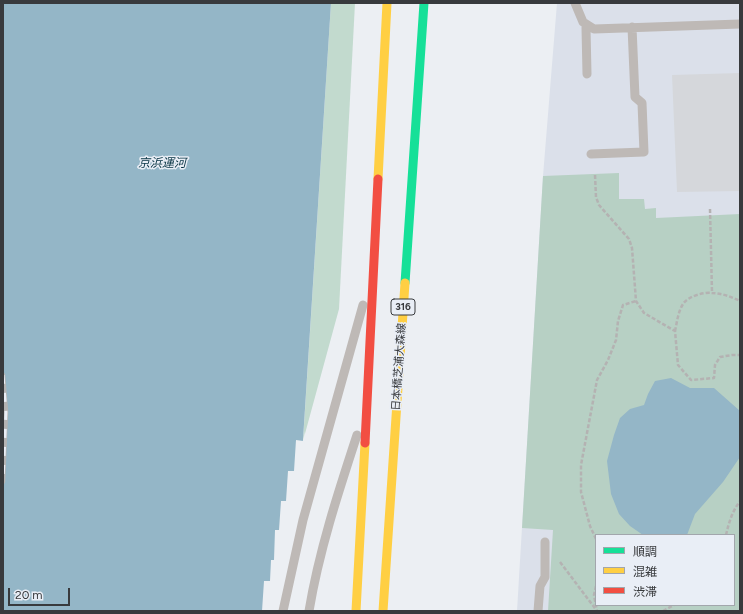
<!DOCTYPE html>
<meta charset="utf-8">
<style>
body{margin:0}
#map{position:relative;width:743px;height:614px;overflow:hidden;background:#eceff3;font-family:Figtree,"Noto Sans JP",sans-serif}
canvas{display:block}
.frame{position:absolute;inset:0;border:4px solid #383a3d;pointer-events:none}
.legend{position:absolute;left:595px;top:534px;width:140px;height:72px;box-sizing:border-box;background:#e9eef6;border:1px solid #a2a6ac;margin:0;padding:5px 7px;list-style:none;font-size:12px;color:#383a3d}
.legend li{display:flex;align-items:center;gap:8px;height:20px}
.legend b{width:20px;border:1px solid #a2a6ac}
.scale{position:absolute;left:8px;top:588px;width:62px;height:18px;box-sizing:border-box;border:2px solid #383a3d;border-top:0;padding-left:5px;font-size:12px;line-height:14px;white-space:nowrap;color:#383a3d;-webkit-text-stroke:3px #e9eef6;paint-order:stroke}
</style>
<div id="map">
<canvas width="743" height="614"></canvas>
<div class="frame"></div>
<ul class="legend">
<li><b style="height:5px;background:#16e098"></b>順調</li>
<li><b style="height:5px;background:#ffcf43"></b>混雑</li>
<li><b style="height:5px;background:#f24e42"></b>渋滞</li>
</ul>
<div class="scale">20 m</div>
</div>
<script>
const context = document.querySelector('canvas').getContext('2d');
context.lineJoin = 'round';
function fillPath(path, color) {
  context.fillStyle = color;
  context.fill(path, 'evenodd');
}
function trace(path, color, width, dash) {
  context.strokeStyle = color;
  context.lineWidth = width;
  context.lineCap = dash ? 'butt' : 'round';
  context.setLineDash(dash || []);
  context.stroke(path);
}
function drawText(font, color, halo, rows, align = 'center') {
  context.font = font + ' Figtree,"Noto Sans JP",sans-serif';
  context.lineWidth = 3;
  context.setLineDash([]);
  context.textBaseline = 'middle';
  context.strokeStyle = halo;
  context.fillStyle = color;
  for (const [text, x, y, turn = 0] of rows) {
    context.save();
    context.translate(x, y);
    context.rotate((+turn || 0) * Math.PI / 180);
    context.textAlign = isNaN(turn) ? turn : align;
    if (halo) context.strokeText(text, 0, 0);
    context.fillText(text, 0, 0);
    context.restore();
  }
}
const built = new Path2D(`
 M557,3H740V611H517L543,176ZM596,535H734V605H596Z`);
const green = new Path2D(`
 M331,3H355L339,309L303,441Z`);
const forest = new Path2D(`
 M619,173V199H644L645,209L656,208V218L740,214V611H548L553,530L522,528L543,176ZM596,535H734V605H596Z`);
const water = new Path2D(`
 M3,3H331L292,611H3Z
 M671,378L690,388H714L740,411V457L723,482L695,514L687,535H643L630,526L619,514L611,494L607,461L614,435L620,418L630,409L644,405L648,394L655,381Z`);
const pier = new Path2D(`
 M305,431L294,611H262L264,581H270L271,560H274L275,530H279L281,501H286L288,471H294L296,440L303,441Z`);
const building = new Path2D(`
 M740,73V191L677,192L672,75Z`);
const path = new Path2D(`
 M595,175L596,197L599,205L629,239L632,248L636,301L644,313L675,331L678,365L691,380L714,378L715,365L720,357L732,355H740
 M710,209L712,292
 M675,331C677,322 678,312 683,304C688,296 704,292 712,293C721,293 732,297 740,301
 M726,535C729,522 732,512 740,501
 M596,539L590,526L581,492V465L597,380L608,360L616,340L618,321L623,305L636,301
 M560,562L597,611
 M596,586L594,595L597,611
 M663,611L674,605`);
const lane = new Path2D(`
 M575,3L583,22L594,29L740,24
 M587,25L586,28L587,74
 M591,154L644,152L642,103L635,97L632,27
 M283,611L303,520L363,305
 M309,611C319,551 338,493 357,435
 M538,611L540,586L545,577V542`);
const fast = new Path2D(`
 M405,283L424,3`);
const slow = new Path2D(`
 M378,179L387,3
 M356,611L365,443
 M383,611L405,283`);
const jam = new Path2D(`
 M365,443L378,179`);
const rail = new Path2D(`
 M3,375L6,412L3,482`);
const shields = [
 [403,307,24]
];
const shieldNames = [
 ["316",403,307]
];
const streetNames = [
 ["日本橋芝浦大森線",399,367,-86]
];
const waterNames = [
 ["京浜運河",162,163]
];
fillPath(built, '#dbe0ea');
fillPath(green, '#c2dace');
fillPath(forest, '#b7d0c4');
fillPath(water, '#94b6c7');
fillPath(pier, '#eceff3');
fillPath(building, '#d5d7db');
trace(path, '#b4b2b2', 2.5, [4, 2]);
trace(lane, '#beb9b6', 9);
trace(fast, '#16e098', 9);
trace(slow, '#ffcf43', 9);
trace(jam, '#f24e42', 9);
trace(rail, '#b5b4b4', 4.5);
trace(rail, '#e9eef6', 3, [9]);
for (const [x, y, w] of shields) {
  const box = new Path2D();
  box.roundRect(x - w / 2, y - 8, w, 16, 3);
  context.fillStyle = '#e9eef6';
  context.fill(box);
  trace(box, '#383a3d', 1);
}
drawText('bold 10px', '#383a3d', null, shieldNames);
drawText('11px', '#383a3d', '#e9eef6', streetNames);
drawText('italic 12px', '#043141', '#e9eef6', waterNames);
</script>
